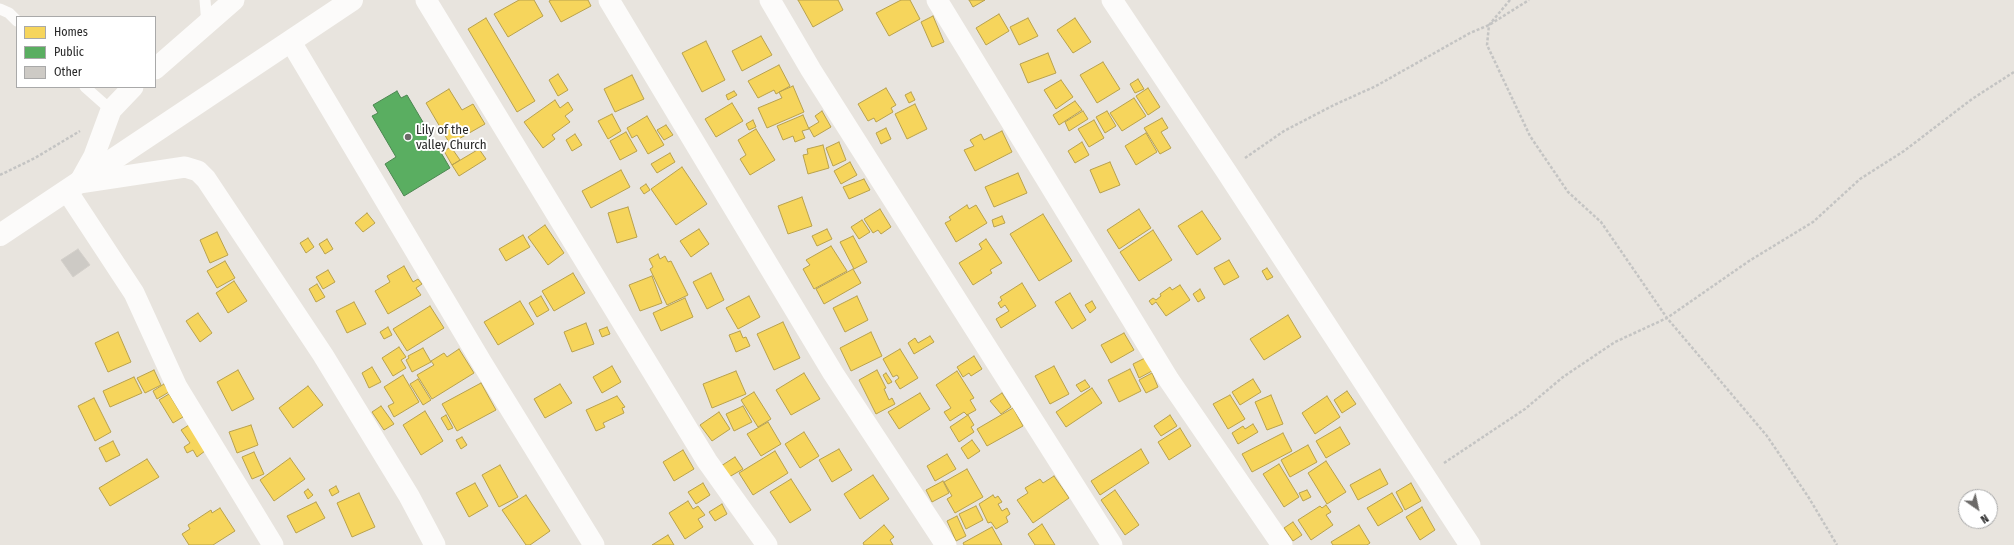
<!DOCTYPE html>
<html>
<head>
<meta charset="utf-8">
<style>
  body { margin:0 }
  #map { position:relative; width:2014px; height:545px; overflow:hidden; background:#e8e4de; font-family:"Fira Sans Condensed",sans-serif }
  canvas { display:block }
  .legend { position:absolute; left:16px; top:16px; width:140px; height:72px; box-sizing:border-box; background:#fff; border:1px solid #a9a9a9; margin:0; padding:5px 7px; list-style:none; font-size:12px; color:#292929 }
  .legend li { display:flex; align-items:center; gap:8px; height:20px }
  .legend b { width:20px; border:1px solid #a9a9a9 }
  .north { position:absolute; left:1958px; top:489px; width:40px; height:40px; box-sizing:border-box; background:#fff; border:1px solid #a9a9a9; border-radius:50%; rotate:146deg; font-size:11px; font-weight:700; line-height:16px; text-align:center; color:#292929 }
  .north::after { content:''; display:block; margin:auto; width:14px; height:18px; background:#6c6a68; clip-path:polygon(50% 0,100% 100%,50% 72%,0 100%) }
</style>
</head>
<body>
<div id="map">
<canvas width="2014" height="545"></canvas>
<ul class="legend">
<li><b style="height:11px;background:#f6d55c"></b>Homes</li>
<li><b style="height:11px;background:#5aae61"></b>Public</li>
<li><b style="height:11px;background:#cdcac5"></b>Other</li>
</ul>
<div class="north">N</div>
</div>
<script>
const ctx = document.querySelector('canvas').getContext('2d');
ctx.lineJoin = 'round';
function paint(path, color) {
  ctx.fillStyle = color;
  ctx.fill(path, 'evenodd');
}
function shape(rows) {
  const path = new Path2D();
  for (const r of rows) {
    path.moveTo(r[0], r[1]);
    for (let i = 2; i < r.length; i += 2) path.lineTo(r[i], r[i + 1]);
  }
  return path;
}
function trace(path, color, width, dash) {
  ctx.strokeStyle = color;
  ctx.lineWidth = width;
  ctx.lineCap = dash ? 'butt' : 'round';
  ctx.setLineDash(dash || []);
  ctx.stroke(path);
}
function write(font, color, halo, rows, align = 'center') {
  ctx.font = font + ' "Fira Sans Condensed",sans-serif';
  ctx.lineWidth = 4;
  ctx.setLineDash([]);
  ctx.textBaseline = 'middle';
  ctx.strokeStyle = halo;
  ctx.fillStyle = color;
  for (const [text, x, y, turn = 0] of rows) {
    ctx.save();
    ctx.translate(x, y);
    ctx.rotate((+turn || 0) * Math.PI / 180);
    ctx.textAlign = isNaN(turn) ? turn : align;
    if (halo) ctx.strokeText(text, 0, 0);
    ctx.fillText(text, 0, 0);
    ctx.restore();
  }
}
const homes = shape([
  [519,0,534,0,543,16,508,37,494,14,519,0],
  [551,0,588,0,591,6,561,22,549,1,551,0],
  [798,0,838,0,843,10,813,27,798,0],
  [901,0,910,0,920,19,889,36,876,13,901,0],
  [969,0,985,0,973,7,969,0],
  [999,14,1009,31,986,45,976,28,999,14],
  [933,16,944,42,932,47,921,22,933,16],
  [486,18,535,101,517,112,468,29,486,18],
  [1028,18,1038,36,1019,45,1010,27,1028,18],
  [1075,18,1091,42,1073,53,1057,30,1075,18],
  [761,36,772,55,742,71,732,51,761,36],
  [706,41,725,80,702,92,682,53,706,41],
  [1048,53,1056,73,1028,83,1020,64,1048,53],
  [1103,62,1120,89,1097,103,1080,75,1103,62],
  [779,65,790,86,776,94,774,90,758,98,748,81,779,65],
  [558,74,568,90,558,96,549,80,558,74],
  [632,75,644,99,615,112,604,89,632,75],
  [1138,79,1144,89,1135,93,1130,84,1138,79],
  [1061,80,1073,97,1056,109,1044,90,1061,80],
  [793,86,804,112,767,128,758,108,782,98,779,92,793,86],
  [886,88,896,105,891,108,893,112,876,122,874,118,868,121,858,104,886,88],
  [1148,88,1160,107,1148,115,1136,96,1148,88],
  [449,89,462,110,473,104,485,124,450,144,426,103,449,89],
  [734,91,737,95,728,100,726,95,734,91],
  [911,92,915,100,909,103,905,95,911,92],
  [1134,98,1146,116,1122,131,1110,113,1134,98],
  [555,100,560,108,568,102,573,110,565,116,570,122,552,135,555,139,543,148,524,122,555,100],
  [1075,101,1082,110,1059,125,1053,115,1075,101],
  [732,103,743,121,716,137,705,119,732,103],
  [915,104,927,129,907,139,895,114,915,104],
  [822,111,831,127,814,137,809,128,819,122,815,116,822,111],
  [1083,111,1088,119,1069,131,1065,122,1083,111],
  [1107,111,1116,126,1105,133,1096,117,1107,111],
  [612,114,621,131,608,139,598,121,612,114],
  [803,115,809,129,802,131,805,138,795,142,793,136,783,140,777,126,803,115],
  [647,116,664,145,648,154,637,135,632,138,627,128,647,116],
  [1162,118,1168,128,1161,132,1171,148,1160,154,1144,128,1162,118],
  [753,120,756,127,749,130,746,124,753,120],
  [1094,120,1104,138,1089,147,1078,129,1094,120],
  [666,125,673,135,664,140,657,130,666,125],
  [886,128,891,139,881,144,876,133,886,128],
  [756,129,775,160,750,175,740,159,746,155,738,140,756,129],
  [1002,131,1012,152,975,171,964,150,974,146,970,140,981,134,984,140,1002,131],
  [626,132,637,151,620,160,610,141,626,132],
  [1146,133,1157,152,1136,165,1125,146,1146,133],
  [575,134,582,145,572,151,566,140,575,134],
  [839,142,846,160,833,166,826,148,839,142],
  [1082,142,1089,155,1075,163,1068,151,1082,142],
  [823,145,829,168,808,174,803,155,808,154,807,149,823,145],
  [451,147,460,160,452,165,444,151,451,147],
  [479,149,486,159,459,176,452,165,479,149],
  [670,153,675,162,657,173,651,164,670,153],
  [850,162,857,175,841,184,834,171,850,162],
  [1110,162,1120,185,1100,193,1090,170,1110,162],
  [682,167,707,204,676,225,651,189,682,167],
  [621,170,630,187,591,208,582,191,621,170],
  [1018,173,1027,193,994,207,985,187,1018,173],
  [864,179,870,190,849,199,843,187,864,179],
  [646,184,650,190,644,194,640,188,646,184],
  [802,197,812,226,788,234,778,206,802,197],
  [967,205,969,209,976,205,987,223,956,242,945,223,951,220,949,217,967,205],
  [628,207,637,237,617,243,608,213,628,207],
  [880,209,891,227,881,234,878,230,873,233,864,219,880,209],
  [1139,209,1151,228,1119,249,1107,230,1139,209],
  [1202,211,1221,239,1197,255,1178,226,1202,211],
  [367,213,375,223,363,232,355,223,367,213],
  [1043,214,1072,261,1039,281,1010,234,1043,214],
  [1002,216,1005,223,994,227,992,220,1002,216],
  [862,220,870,232,859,239,851,227,862,220],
  [545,225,564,253,548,265,528,237,545,225],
  [699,229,709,244,691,257,680,241,699,229],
  [827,229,832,239,817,246,812,236,827,229],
  [1153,230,1172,260,1139,281,1120,252,1153,230],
  [217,232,228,255,210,263,200,240,217,232],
  [523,235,530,247,506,261,499,249,523,235],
  [853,236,867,262,854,269,840,242,853,236],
  [308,238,314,247,306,253,300,243,308,238],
  [327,239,333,249,325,254,319,244,327,239],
  [986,239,1002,263,990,270,992,273,973,285,959,263,982,249,979,244,986,239],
  [831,246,847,271,814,289,803,269,810,265,806,260,831,246],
  [658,254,660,259,665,256,668,262,671,261,688,295,667,305,650,269,653,267,649,259,658,254],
  [1229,260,1239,277,1224,285,1214,268,1229,260],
  [225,261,235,278,217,288,207,271,225,261],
  [404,266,413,282,418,279,422,284,416,288,421,295,388,314,375,291,390,282,387,276,404,266],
  [1267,268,1273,277,1267,280,1262,271,1267,268],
  [853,269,861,283,824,304,816,289,853,269],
  [328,270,335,282,323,289,316,277,328,270],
  [573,273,585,293,554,311,542,291,573,273],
  [711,273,724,300,707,309,693,282,711,273],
  [652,276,662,303,640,311,629,285,652,276],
  [234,281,247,301,228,313,216,293,234,281],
  [1022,283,1036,306,1001,328,996,319,1009,311,1005,305,1001,308,998,303,1002,300,1000,297,1022,283],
  [317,284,325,297,316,302,309,289,317,284],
  [1180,285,1190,300,1166,316,1156,302,1152,305,1149,301,1153,298,1156,300,1161,296,1160,294,1170,287,1172,290,1180,285],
  [1200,289,1205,298,1198,302,1193,294,1200,289],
  [1070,293,1086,320,1072,329,1055,302,1070,293],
  [541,296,549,310,537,317,529,303,541,296],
  [749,296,760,317,738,329,726,308,749,296],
  [857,296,868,320,845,332,833,308,857,296],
  [685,298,693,317,661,331,653,313,685,298],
  [520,301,534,324,498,345,484,322,520,301],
  [1092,301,1096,308,1090,313,1085,305,1092,301],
  [354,302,366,324,347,333,336,311,354,302],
  [430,306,444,328,407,351,393,329,430,306],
  [198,313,212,333,200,342,186,321,198,313],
  [1288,315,1301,337,1264,360,1250,339,1288,315],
  [783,322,800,358,774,370,757,334,783,322],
  [586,323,594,344,572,352,564,332,586,323],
  [388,327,392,335,384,339,380,332,388,327],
  [607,327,610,334,602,337,599,330,607,327],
  [740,331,743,338,746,337,750,346,736,352,729,335,740,331],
  [118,332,131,362,108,372,95,343,118,332],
  [871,332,882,356,851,371,840,348,871,332],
  [1124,333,1134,350,1111,363,1101,345,1124,333],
  [930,336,934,342,914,354,908,343,915,338,918,343,930,336],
  [399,347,406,357,401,360,406,368,393,376,382,358,399,347],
  [423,348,431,362,412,372,406,360,409,358,408,356,423,348],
  [459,349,474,373,432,399,417,375,434,365,431,361,444,353,447,357,459,349],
  [900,349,918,378,900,389,895,381,899,378,897,375,893,377,883,359,900,349],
  [974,356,982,369,971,376,969,373,963,377,957,367,974,356],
  [1145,358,1152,371,1139,378,1133,364,1145,358],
  [612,366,621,382,602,393,593,377,612,366],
  [1054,366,1069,394,1050,404,1035,376,1054,366],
  [372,367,381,382,369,388,362,373,372,367],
  [1130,369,1141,391,1119,402,1108,380,1130,369],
  [154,370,161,385,145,393,137,378,154,370],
  [238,370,254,399,232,411,217,382,238,370],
  [877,370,886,388,884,389,889,400,892,398,895,404,876,414,859,380,877,370],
  [736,371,746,394,712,408,703,384,736,371],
  [957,371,974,398,970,400,976,410,967,415,964,412,950,421,944,412,951,408,936,385,957,371],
  [804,373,820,399,791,415,776,390,804,373],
  [886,373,892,382,888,384,883,375,886,373],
  [1152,373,1158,387,1146,393,1139,380,1152,373],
  [403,375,419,402,394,417,388,406,394,403,384,387,403,375],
  [134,377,142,393,110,407,103,391,134,377],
  [418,379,431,400,423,405,410,384,418,379],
  [1253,379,1261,392,1240,405,1232,392,1253,379],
  [1085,380,1090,387,1081,392,1076,385,1085,380],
  [481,383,496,410,457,431,442,404,481,383],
  [164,384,169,392,157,399,153,391,164,384],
  [560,384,572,403,545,418,534,399,560,384],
  [308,386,323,405,293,428,279,408,308,386],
  [1092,388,1102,403,1066,427,1056,412,1092,388],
  [1347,391,1356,404,1342,413,1334,400,1347,391],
  [754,392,771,419,758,427,741,400,754,392],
  [920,393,930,409,899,429,888,412,920,393],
  [1002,393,1011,407,1001,414,990,401,1002,393],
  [169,394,183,417,173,423,159,400,169,394],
  [1230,395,1245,419,1228,429,1213,404,1230,395],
  [1271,395,1283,424,1267,430,1255,402,1271,395],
  [617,396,625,407,622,408,624,413,603,423,605,427,596,431,586,410,617,396],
  [1327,396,1340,417,1315,434,1302,413,1327,396],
  [94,398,111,432,95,441,78,406,94,398],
  [381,406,394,424,384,430,372,412,381,406],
  [743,406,752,422,734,431,726,414,743,406],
  [1013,408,1023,426,987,446,977,429,1013,408],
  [425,411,443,441,421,455,403,425,425,411],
  [719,412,730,429,712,441,700,425,719,412],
  [446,415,453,428,448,430,441,418,446,415],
  [968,415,974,425,971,427,974,432,959,442,950,427,968,415],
  [1170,415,1177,426,1161,436,1154,426,1170,415],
  [768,422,781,444,761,456,747,434,768,422],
  [1253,424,1258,432,1238,444,1232,433,1243,426,1245,429,1253,424],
  [189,425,205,451,197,457,193,450,187,453,184,447,190,443,181,430,189,425],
  [251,425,258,445,237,453,229,432,251,425],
  [1340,427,1350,444,1326,458,1316,441,1340,427],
  [1180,428,1191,446,1169,460,1158,442,1180,428],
  [804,432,819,456,800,468,785,444,804,432],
  [1283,433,1292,451,1252,472,1242,454,1283,433],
  [462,437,467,445,461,449,456,440,462,437],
  [972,440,980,451,968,459,961,448,972,440],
  [113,441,120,455,106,462,99,448,113,441],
  [1308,445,1317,462,1290,477,1281,460,1308,445],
  [839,449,852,470,832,482,819,460,839,449],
  [1141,449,1149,463,1100,495,1091,481,1141,449],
  [683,450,694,469,674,481,663,462,683,450],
  [775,451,788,473,753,495,739,473,775,451],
  [254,452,264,474,252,479,242,457,254,452],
  [947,454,956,469,935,481,927,466,947,454],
  [735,457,743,469,729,477,721,466,735,457],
  [290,458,305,479,274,501,260,480,290,458],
  [147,459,159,477,110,506,99,488,147,459],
  [1326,461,1346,492,1327,504,1308,473,1326,461],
  [1279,464,1299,497,1284,507,1263,474,1279,464],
  [500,465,518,497,499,507,482,475,500,465],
  [967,469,983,497,955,513,947,499,952,496,944,482,967,469],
  [1380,469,1388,484,1358,500,1350,485,1380,469],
  [873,475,889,499,860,519,844,494,873,475],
  [1054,476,1069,498,1033,523,1017,500,1028,493,1025,488,1040,479,1043,483,1054,476],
  [791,479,811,510,790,523,770,492,791,479],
  [943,481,949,493,932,502,926,490,943,481],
  [475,483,488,506,469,517,456,493,475,483],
  [703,483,710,495,696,504,688,492,703,483],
  [1411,483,1421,501,1405,510,1396,492,1411,483],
  [336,486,339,492,332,496,329,490,336,486],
  [308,489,313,495,308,499,304,492,308,489],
  [1115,490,1139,525,1125,535,1101,500,1115,490],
  [1307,490,1311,497,1303,501,1299,493,1307,490],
  [359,493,375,527,352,537,337,503,359,493],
  [1392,493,1403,511,1378,526,1367,508,1392,493],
  [526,495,550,531,530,545,526,545,502,510,526,495],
  [993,495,995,498,998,496,1002,502,998,504,1002,511,1007,508,1010,514,1006,517,1008,522,996,529,991,522,988,523,979,504,993,495],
  [688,501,693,509,698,506,705,515,698,519,703,527,685,539,669,513,688,501],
  [316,502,325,518,296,533,287,516,316,502],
  [722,504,727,514,715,521,709,512,722,504],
  [1326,505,1331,512,1326,515,1333,525,1311,540,1298,520,1320,506,1322,508,1326,505],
  [976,506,983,520,966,529,959,514,976,506],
  [1422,507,1435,530,1420,540,1406,517,1422,507],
  [220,508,235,531,213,545,189,545,182,534,190,529,188,525,211,510,212,513,220,508],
  [957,516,966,536,956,541,947,521,957,516],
  [1293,522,1302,535,1293,541,1284,528,1293,522],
  [1042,524,1055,545,1035,545,1028,534,1042,524],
  [884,525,894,537,890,540,893,545,864,545,863,543,884,525],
  [1359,525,1370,543,1367,545,1333,545,1331,542,1359,525],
  [992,527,1002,545,964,545,963,543,992,527],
  [668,535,674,545,652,545,668,535]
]);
paint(homes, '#f6d55c');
trace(homes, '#b8a14d', 1);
const public = shape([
  [397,91,401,98,407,95,450,168,404,196,385,164,396,157,372,116,378,113,373,105,397,91]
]);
paint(public, '#5aae61');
trace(public, '#4b8650', 1);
const building = shape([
  [78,249,90,265,73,277,61,260,78,249]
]);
paint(building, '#cdcac5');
trace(building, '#d3cfca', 1);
trace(shape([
  [1510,0,1489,25,1487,45,1530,136,1568,192,1601,222,1667,318,1767,436,1809,498,1837,545],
  [1245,158,1284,131,1334,105,1376,86,1470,33,1489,25,1529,0],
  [0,175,35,158,80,131],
  [1444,463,1525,409,1563,377,1615,342,1667,318,1749,261,1813,222,1860,179,1904,151,1972,99,2014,72]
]), '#c4c4c3', 2.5, [3, 2]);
trace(shape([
  [205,0,207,24],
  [0,9,9,13,17,21],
  [85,87,111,110]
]), '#fcfbfa', 11);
trace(shape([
  [426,0,707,461,767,545],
  [609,0,833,373,946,545],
  [770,0,811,70,1112,545],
  [937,0,1169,380,1282,545],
  [1112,0,1226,171,1470,545],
  [291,42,482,363,594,545],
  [155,69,234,0],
  [79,183,185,167,198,171,206,179,323,355,409,496,435,545],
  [79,183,94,156,111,110,133,87],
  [67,191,134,293,177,387,273,545]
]), '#fcfbfa', 21);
trace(shape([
  [0,235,352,0]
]), '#fcfbfa', 22);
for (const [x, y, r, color] of [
  [408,137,4,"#6c6a68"]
]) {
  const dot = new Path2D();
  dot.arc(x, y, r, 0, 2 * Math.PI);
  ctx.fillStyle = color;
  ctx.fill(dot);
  trace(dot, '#fff', 1.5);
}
write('13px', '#292929', '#fff', [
  ["Lily of the",416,130],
  ["valley Church",416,145]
], 'left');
</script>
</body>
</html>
